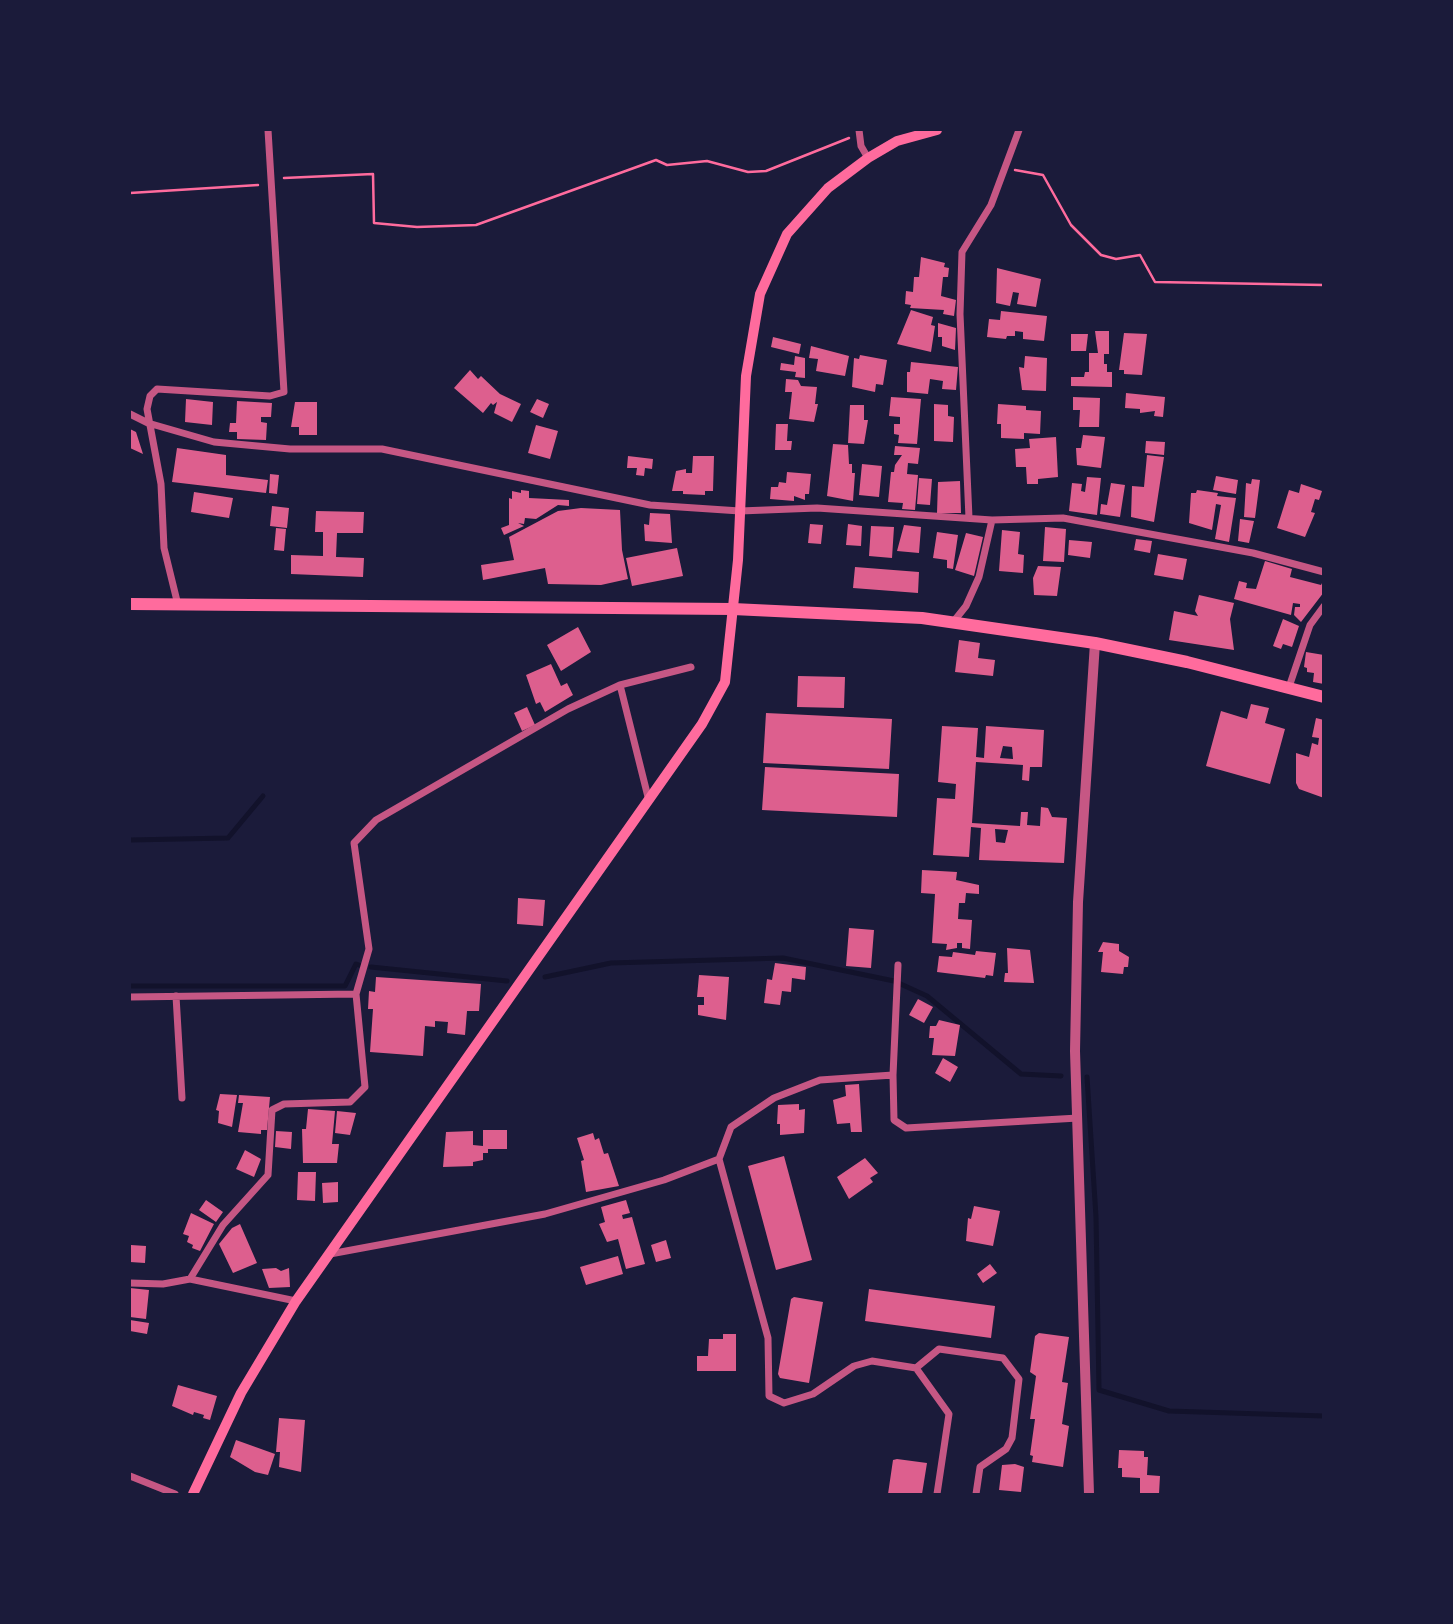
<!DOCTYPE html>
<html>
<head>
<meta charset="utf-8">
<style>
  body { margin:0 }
  #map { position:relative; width:1453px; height:1624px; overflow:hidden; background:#1b1b3a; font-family:Poppins,sans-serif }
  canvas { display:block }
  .frame { position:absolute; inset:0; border:131px solid #1b1b3a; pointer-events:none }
</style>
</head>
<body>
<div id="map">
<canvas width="1453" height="1624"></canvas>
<div class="frame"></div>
</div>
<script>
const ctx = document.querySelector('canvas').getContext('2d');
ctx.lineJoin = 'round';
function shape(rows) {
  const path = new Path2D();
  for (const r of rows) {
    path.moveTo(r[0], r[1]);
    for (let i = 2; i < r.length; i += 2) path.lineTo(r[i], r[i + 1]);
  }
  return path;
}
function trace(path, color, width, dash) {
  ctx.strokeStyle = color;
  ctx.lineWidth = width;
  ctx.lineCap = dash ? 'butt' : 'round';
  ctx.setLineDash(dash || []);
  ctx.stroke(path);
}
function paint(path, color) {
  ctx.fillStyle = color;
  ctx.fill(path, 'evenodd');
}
trace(shape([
  [130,840,228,838,263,796],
  [371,967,507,981],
  [545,977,611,963,783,958,894,981,927,996,1021,1074,1061,1076],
  [130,986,345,986,356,964,359,965],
  [1087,1077,1096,1217,1099,1390,1169,1411,1324,1416]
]), '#12122b', 5);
paint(shape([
  [921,257,945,263,944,267,949,268,948,277,943,277,941,296,956,300,954,316,943,314,944,310,910,308,911,305,905,304,906,291,913,292,914,277,919,277],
  [997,268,1041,279,1036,307,1017,304,1019,293,1013,292,1010,306,996,303],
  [911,310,933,317,931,325,935,326,931,352,897,344],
  [1001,311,1047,316,1044,341,1023,339,1023,332,1015,331,1015,336,1007,336,1006,339,987,337,989,319,1000,320],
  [938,323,956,328,955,350,942,346,942,337,938,337],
  [1095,331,1109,331,1109,354,1104,354,1104,364,1107,364,1107,372,1112,372,1112,387,1071,386,1071,377,1084,377,1085,372,1089,372,1089,353,1098,353],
  [1124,333,1147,334,1142,375,1124,374,1124,370,1119,370],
  [1071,334,1088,334,1086,351,1071,351],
  [773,337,801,344,799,354,771,347],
  [811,346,849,356,845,376,816,371,818,359,809,358],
  [860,355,887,360,883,385,876,384,875,392,852,387,854,358,859,359],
  [795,356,805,358,805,378,795,377,796,372,780,370,781,363,794,365],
  [1025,356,1047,358,1046,391,1022,390,1019,367,1024,368],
  [911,362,958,367,956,390,942,389,943,381,930,379,928,394,907,392,907,372,910,372],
  [470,370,478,379,481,376,500,394,521,404,512,422,494,413,497,402,493,405,491,403,483,413,454,388],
  [786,379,798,380,801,386,817,387,815,404,818,404,814,422,789,419,792,392,785,392],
  [1126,393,1165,397,1163,417,1154,416,1155,411,1140,413,1140,409,1125,408],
  [891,397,921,399,917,444,898,443,899,435,894,434,894,424,900,424,900,417,889,416],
  [1073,397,1100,398,1099,427,1079,427,1080,410,1073,410],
  [186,399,213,402,212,425,185,422],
  [537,399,549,404,543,418,530,412],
  [237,401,272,403,271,417,261,417,261,422,267,423,266,440,237,439,237,432,229,432,230,423,236,423],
  [295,402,317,402,317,435,299,435,299,427,291,427],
  [934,404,948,405,948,416,954,417,953,442,934,441],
  [998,404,1026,406,1026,410,1041,411,1040,434,1024,433,1024,439,1001,438,1001,424,997,424],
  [850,405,864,405,864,420,868,420,864,444,848,443],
  [776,424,788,424,787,441,792,441,791,450,775,450],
  [536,425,558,431,550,459,528,453],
  [130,429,136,432,143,454,130,448],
  [1083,435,1105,437,1101,468,1077,465,1076,448,1081,448],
  [1056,437,1058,477,1038,479,1038,484,1027,484,1026,467,1016,467,1015,449,1030,448,1029,439],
  [1146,441,1165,442,1164,455,1145,453],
  [833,444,848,445,849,464,852,464,852,473,855,473,853,501,827,496],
  [895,446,920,448,918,464,908,463,907,474,918,475,915,510,902,509,903,503,888,502,891,472,894,472,895,465,902,455,894,455],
  [177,448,226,455,226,475,268,480,266,493,172,482],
  [1147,455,1164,457,1154,522,1131,517,1132,486,1144,487],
  [628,456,653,459,652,469,645,468,644,476,636,475,637,468,627,468],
  [693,456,714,456,713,491,705,491,705,495,683,494,683,491,672,491,676,471,686,469,686,473,692,473],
  [862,464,882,466,879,497,859,495],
  [787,472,811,474,809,494,805,494,805,500,794,496,794,501,770,499,771,487,778,487,779,482,786,483],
  [270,474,279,475,277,494,269,493],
  [1216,476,1238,480,1236,494,1213,490],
  [1087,477,1101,478,1097,515,1069,511,1072,483,1082,484,1081,491,1085,492],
  [919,478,932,479,930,505,917,504],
  [1252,479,1260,480,1255,518,1244,517,1246,483,1251,484],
  [960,481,961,513,937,513,938,482],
  [1111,483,1125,485,1120,517,1100,514,1101,504,1107,505],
  [1301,484,1322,491,1319,500,1315,499,1311,512,1315,513,1305,537,1277,528,1289,490,1299,493],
  [521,490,529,491,529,498,569,500,569,506,558,505,536,519,525,518,524,524,518,523,524,526,504,535,501,528,509,525,509,498,512,499,512,491,521,493],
  [1197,490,1218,493,1217,496,1236,498,1229,542,1215,539,1221,505,1216,504,1212,530,1189,523,1191,493,1196,493],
  [194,492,233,498,229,518,191,512],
  [272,506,289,508,287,528,270,526],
  [581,508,620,510,622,550,628,579,601,585,548,584,545,568,483,580,481,565,514,560,509,537,558,511],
  [316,511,364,512,363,533,337,533,336,557,364,558,363,577,291,574,291,555,323,556,323,532,315,532],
  [650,513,670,514,672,543,645,541,644,524,649,525],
  [1240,519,1254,521,1249,543,1238,541],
  [810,524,823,525,821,544,808,543],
  [848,524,862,526,861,546,846,545],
  [904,525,921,527,919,553,897,551],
  [871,526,894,527,892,558,869,556],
  [1045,527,1066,529,1064,562,1043,561],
  [276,528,286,529,284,551,274,550],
  [1002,530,1020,532,1018,554,1024,555,1023,573,999,571],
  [937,532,958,535,953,569,947,568,947,560,933,558],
  [966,533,983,537,974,576,955,570],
  [1136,539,1152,541,1150,553,1134,550],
  [1069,540,1092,542,1090,558,1068,555],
  [677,548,683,576,632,586,626,558],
  [1158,554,1187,559,1183,580,1154,575],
  [1265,561,1292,569,1290,577,1321,585,1324,579,1324,592,1301,622,1294,615,1295,607,1300,607,1300,604,1293,603,1291,615,1234,599,1239,581,1247,583,1246,588,1256,589],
  [1038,566,1061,567,1057,596,1034,595,1033,578],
  [855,567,919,572,918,593,853,588],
  [1199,595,1234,603,1230,619,1234,650,1169,640,1174,611,1198,616,1195,611],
  [1283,619,1299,626,1292,647,1283,644,1281,649,1273,646],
  [578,627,591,652,561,671,547,645],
  [959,640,980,643,978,658,995,660,993,676,955,672],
  [1306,652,1324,655,1324,684,1313,682,1314,673,1307,672,1307,668,1304,667],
  [551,664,561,686,567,683,573,695,545,712,540,702,536,704,526,675],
  [798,676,845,677,844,708,797,707],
  [1251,704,1269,708,1265,723,1285,729,1270,784,1206,766,1221,711,1247,719],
  [527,707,535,725,522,731,514,713],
  [766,713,892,719,889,769,763,763],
  [1316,718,1324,720,1324,798,1299,789,1296,783,1296,753,1309,757,1312,743,1318,745,1319,738,1312,737],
  [942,726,978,728,976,757,984,758,986,726,1044,730,1042,767,1030,767,1029,781,1022,780,1023,765,976,762,972,823,1020,826,1021,812,1028,812,1027,825,1040,826,1041,807,1048,808,1052,817,1067,818,1064,863,979,860,981,828,971,827,969,857,933,855,937,798,955,799,956,784,938,782],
  [1003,746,1012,747,1013,759,1000,758],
  [995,829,1008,830,1005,843,996,842],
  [765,767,899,774,897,817,762,810],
  [922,870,957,872,956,880,979,885,979,894,966,893,965,903,959,903,958,919,972,920,970,949,962,948,962,943,957,943,957,948,946,950,947,944,932,943,935,894,921,893],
  [518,898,545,900,543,926,517,924],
  [849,928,874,930,871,968,846,966],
  [1103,942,1119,944,1119,951,1129,957,1128,967,1124,967,1123,974,1101,972,1103,952,1098,952],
  [1007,948,1030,950,1034,983,1004,982,1005,973,1008,973],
  [976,951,996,953,993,976,986,975,985,978,937,972,939,956,952,957,953,952,975,955],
  [775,963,806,967,805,980,792,978,791,992,782,991,780,1005,764,1003,767,979,772,980],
  [699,975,729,977,726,1020,698,1015,698,1005,704,1005,704,997,697,997],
  [376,977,481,984,479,1011,467,1011,465,1035,447,1033,448,1022,435,1021,435,1027,425,1026,423,1056,370,1052,373,1009,368,1009,369,991,375,992],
  [918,999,933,1007,924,1023,909,1015],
  [939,1020,960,1025,955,1056,932,1055,934,1038,929,1038,930,1026,936,1026],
  [943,1058,958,1067,950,1082,935,1073],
  [859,1084,862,1132,851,1132,850,1123,837,1124,833,1100,846,1096,845,1085],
  [220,1094,237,1095,232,1127,218,1123,219,1111,216,1110],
  [239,1095,270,1097,267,1130,261,1130,261,1134,238,1132,243,1103,238,1103],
  [799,1104,799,1110,805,1109,804,1133,780,1135,780,1124,777,1124,778,1105],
  [308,1109,335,1111,332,1144,339,1144,337,1163,303,1163,302,1129,306,1129],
  [337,1111,356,1113,350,1135,335,1133],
  [483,1130,507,1130,507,1149,488,1149,488,1153,483,1153,483,1160,473,1162,473,1166,443,1167,446,1132,473,1131,473,1145,483,1146],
  [276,1131,292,1132,291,1149,275,1147],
  [593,1133,595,1140,599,1138,604,1154,608,1153,619,1186,586,1192,581,1161,584,1160,577,1138],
  [245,1150,261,1159,254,1177,236,1169],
  [784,1156,812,1260,776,1270,748,1166],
  [865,1158,878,1173,870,1178,873,1182,849,1199,837,1177],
  [298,1172,316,1172,315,1201,297,1200],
  [338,1182,338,1202,323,1203,322,1183],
  [206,1200,223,1212,216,1222,199,1210],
  [626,1200,630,1213,622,1215,623,1219,632,1217,645,1264,626,1269,618,1239,607,1242,599,1224,605,1222,601,1207],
  [974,1206,1000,1211,993,1246,966,1241,968,1218,971,1219],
  [191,1213,214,1224,200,1251,192,1248,193,1245,187,1242,189,1236,183,1234],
  [240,1224,257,1263,233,1273,219,1244,232,1228],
  [666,1240,671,1258,656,1262,651,1245],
  [131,1245,146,1246,145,1263,130,1262],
  [618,1256,623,1274,586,1285,580,1267],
  [990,1264,997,1273,983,1283,977,1274],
  [276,1268,281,1271,289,1268,290,1287,269,1288,262,1269],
  [130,1288,149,1290,146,1319,130,1317],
  [869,1289,995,1306,991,1338,865,1321],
  [794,1297,823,1302,809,1383,780,1378,778,1374,791,1299],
  [130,1320,149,1323,147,1334,130,1331],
  [1039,1333,1069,1337,1062,1382,1068,1383,1062,1424,1069,1426,1063,1467,1032,1462,1033,1456,1030,1455,1035,1419,1030,1419,1036,1376,1030,1372,1035,1336],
  [723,1334,736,1334,736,1371,697,1371,697,1356,708,1356,709,1339,723,1339],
  [178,1385,217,1396,210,1420,203,1418,204,1415,194,1412,193,1415,172,1406],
  [279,1418,305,1420,301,1472,279,1467,280,1452,276,1452],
  [236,1440,275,1454,268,1475,255,1472,230,1457],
  [1119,1450,1144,1451,1144,1457,1148,1457,1147,1475,1160,1476,1159,1494,1140,1494,1140,1478,1122,1477,1122,1468,1118,1468],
  [897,1459,927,1463,922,1494,888,1494,893,1460],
  [1015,1464,1024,1467,1021,1492,999,1490,1002,1465]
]), '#dd5f8e');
trace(shape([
  [1015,170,1043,175,1071,225,1101,255,1116,259,1140,255,1155,282,1324,285],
  [284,178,373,174,374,223,417,227,476,225,656,160,667,165,707,161,748,172,766,171,849,138],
  [130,193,258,185]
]), '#ff6b9d', 2.5);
trace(shape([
  [859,130,861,146,868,158],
  [130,414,148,423,214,442,290,449,382,449,650,505,740,511,817,508,992,520,1063,518,1253,553,1324,572],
  [969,518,960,314,962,252,991,205,1019,130],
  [178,605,164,548,161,484,147,409,150,396,157,389,270,396,284,392,268,130],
  [954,621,966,606,979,577,992,520],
  [620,685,648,797],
  [1289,687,1310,625,1324,606],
  [176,996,182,1098],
  [130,997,356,994],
  [893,1075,894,1120,906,1128,1078,1118],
  [719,1159,768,1338,769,1396,784,1403,813,1394,854,1366,872,1361,916,1368,949,1414,937,1494],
  [330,1254,545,1214,664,1180,719,1159,731,1127,774,1098,820,1080,893,1075,898,965],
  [190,1279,223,1225,268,1175,272,1110,284,1104,350,1102,365,1087,356,994,369,949,354,843,376,820,568,709,620,685,691,667],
  [130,1283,163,1284,190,1279,296,1301],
  [916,1368,939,1349,1003,1358,1019,1379,1012,1438,1006,1449,980,1467,976,1494],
  [130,1476,175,1494]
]), '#c65784', 7);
trace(shape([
  [1089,1494,1075,1051,1078,902,1095,643]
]), '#c65784', 10);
trace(shape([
  [193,1494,241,1393,296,1301,702,724,725,682,738,560,746,376,760,294,787,234,828,188,868,158,897,141,937,130]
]), '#ff6b9d', 10);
trace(shape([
  [130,604,733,609,922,618,1095,643,1187,662,1324,697]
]), '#ff6b9d', 12);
</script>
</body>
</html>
